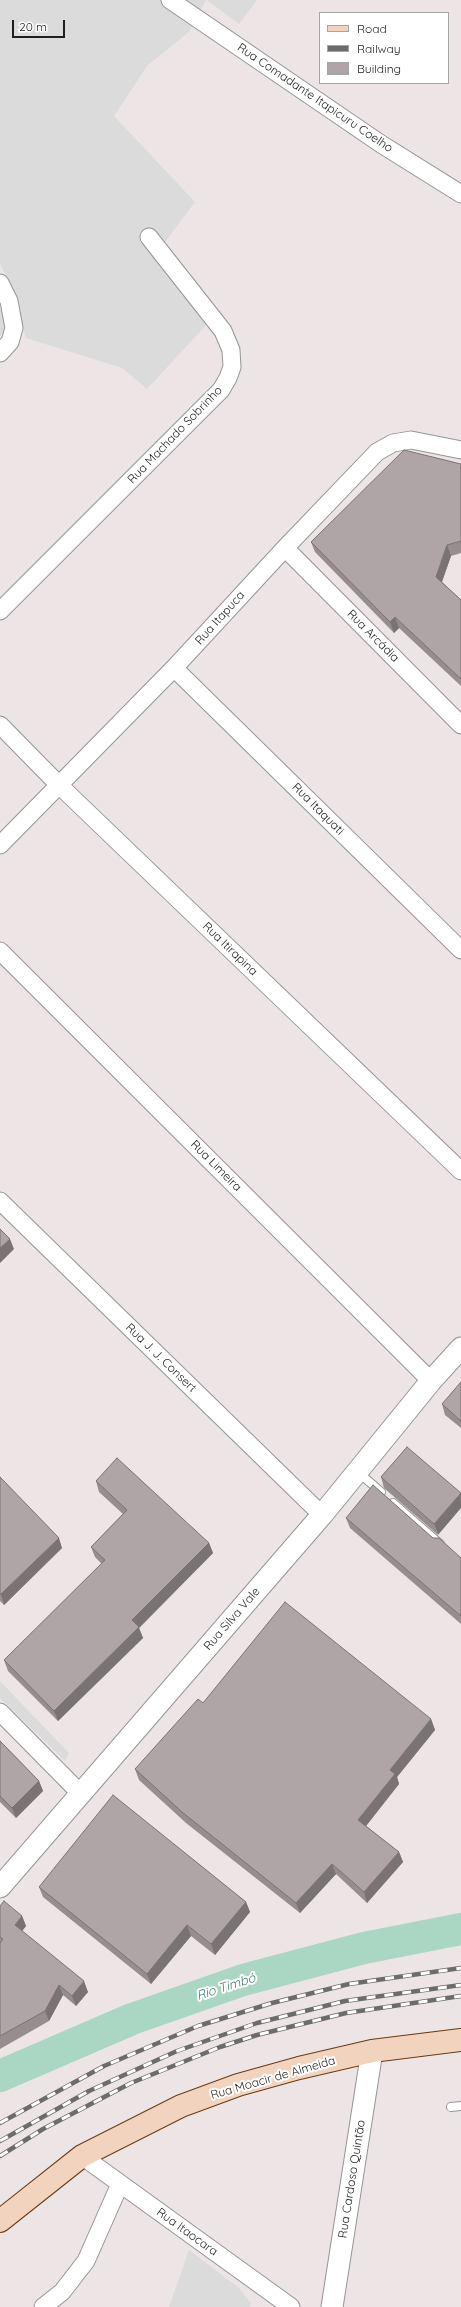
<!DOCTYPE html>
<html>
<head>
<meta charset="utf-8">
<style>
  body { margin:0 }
  #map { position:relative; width:461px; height:2307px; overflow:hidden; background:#ede5e5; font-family:Quicksand,sans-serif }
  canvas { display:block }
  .legend { position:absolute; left:319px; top:12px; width:130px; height:72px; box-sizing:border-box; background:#fff; border:1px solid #a5a5a5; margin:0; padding:5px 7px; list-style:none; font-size:12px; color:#1e1e1e }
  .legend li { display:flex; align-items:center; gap:8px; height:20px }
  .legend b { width:20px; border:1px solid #a5a5a5 }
  .scale { position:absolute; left:12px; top:20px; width:53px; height:18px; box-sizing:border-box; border:2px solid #1e1e1e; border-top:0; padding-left:5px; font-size:12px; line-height:14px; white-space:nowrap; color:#1e1e1e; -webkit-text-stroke:3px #fff; paint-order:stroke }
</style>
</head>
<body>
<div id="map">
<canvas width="461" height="2307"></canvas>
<ul class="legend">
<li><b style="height:5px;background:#f2d4be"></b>Road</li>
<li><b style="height:5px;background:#6c6c6c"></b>Railway</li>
<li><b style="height:11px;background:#afa4a6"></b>Building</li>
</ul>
<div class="scale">20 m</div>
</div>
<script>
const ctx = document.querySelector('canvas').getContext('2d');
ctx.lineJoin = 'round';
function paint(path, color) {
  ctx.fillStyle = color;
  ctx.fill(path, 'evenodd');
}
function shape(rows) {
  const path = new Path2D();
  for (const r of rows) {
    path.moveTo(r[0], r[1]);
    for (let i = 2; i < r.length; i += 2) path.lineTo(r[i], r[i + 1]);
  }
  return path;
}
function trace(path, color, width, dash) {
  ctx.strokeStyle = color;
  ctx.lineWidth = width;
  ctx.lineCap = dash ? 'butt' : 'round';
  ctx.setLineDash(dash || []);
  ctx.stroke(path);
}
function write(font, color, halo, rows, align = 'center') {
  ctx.font = font + ' Quicksand,sans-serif';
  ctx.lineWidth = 4;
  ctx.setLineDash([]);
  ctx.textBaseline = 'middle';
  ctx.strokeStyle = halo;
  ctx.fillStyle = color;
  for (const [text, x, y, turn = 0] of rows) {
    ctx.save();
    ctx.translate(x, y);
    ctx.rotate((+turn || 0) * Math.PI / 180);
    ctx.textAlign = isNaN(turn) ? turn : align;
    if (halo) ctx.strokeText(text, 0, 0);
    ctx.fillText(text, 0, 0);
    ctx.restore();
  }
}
paint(shape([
  [0,0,206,0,189,32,147,66,114,116,195,202,160,249,210,321,147,389,122,368,26,338,11,288,0,263],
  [207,0,257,0,239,24],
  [0,309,5,315,5,328,0,337],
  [0,1681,69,1753,65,1761,0,1698],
  [189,2250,238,2287,251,2303,250,2307,169,2307]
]), '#dbdbdb');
trace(shape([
  [0,2076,132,2019,243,1980,364,1948,461,1929]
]), '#aad6c4', 32);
const service = shape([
  [358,1472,381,1492],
  [393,1503,440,1544],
  [451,2107,461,2106]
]);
const minor = shape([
  [170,0,381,144,461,194],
  [0,283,9,301,14,328,10,342,0,353],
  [285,548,461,725],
  [0,611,221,390,228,378,232,367,231,350,223,331,149,237],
  [174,668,461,950],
  [0,725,59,785,461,1171],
  [0,845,174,668,285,548,377,452,393,443,411,440,461,450],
  [0,951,431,1381],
  [0,1201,322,1515],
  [0,1712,81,1794],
  [82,2156,291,2307],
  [43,2307,62,2292,86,2261,120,2184]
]);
const tertiary = shape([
  [0,1887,322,1515,431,1381,461,1348],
  [332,2307,372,2051]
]);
const secondary = shape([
  [0,2221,82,2156,181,2106,238,2085,299,2068,372,2051,461,2040]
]);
trace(service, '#959595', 10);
trace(minor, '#959595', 19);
trace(tertiary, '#959595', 23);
trace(secondary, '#683a11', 24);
trace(service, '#fff', 8);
trace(minor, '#fff', 17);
trace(tertiary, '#fff', 21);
trace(secondary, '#f2d4be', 22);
const rail = shape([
  [0,2123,104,2066,198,2026,272,2003,349,1984,461,1968],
  [0,2141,89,2091,177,2051,257,2023,345,2001,461,1985],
  [0,2156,43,2129,131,2083,220,2047,257,2035,346,2013,461,1996]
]);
trace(rail, '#6c6c6c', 4.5);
trace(rail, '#fff', 3, [9]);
paint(shape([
  [461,464,461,553,451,556,442,582,461,600,461,686,399,628,394,633,315,552,311,542],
  [461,1382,461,1428,445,1415,442,1404],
  [407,1447,438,1535,384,1488,381,1477],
  [0,1477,62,1548,4,1605,0,1601],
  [96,1481,209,1543,213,1553,139,1628,143,1638,58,1721,8,1671,4,1660,102,1564,95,1557,91,1547,123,1514,99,1492],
  [346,1518,433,1538,461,1558,461,1624,350,1528],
  [203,1703,431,1719,435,1730,397,1777,399,1784,366,1826,399,1852,403,1862,367,1903,336,1874,300,1913,186,1823,139,1780,135,1769],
  [0,1741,39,1781,43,1791,16,1818,0,1802],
  [39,1887,246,1902,250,1912,215,1955,191,1936,151,1984,43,1897],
  [0,1906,22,1916,26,1926,22,1931,88,1992,76,2006,63,1995,49,2021,0,2049]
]), '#968d8f');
paint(shape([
  [447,545,451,556,440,587,436,577],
  [395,617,399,628,394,633,390,622],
  [10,1239,14,1249,0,1263,0,1248],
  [461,1493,461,1508,438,1535,434,1524],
  [59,1538,62,1548,4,1605,1,1594],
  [209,1543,213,1553,139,1628,143,1638,58,1721,54,1711,132,1620],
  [431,1719,435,1730,397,1777,399,1784,362,1831,358,1820,390,1770],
  [39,1781,43,1791,16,1818,12,1808],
  [399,1852,403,1862,367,1903,364,1892],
  [332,1864,336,1874,300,1913,296,1903],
  [246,1902,250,1912,215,1955,211,1944],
  [22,1916,26,1926,19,1935,15,1925],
  [187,1925,191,1936,151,1984,147,1974],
  [84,1981,88,1992,76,2006,72,1996],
  [59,1985,63,1995,49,2021,45,2011]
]), '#7a7374');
const building = shape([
  [404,450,461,464,461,467,460,468,461,469,461,541,447,545,436,577,461,600,461,679,395,617,390,622,311,542,404,450],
  [0,1229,10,1239,0,1248,0,1229],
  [461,1382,461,1421,442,1404,461,1382],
  [407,1447,461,1493,434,1524,381,1477,407,1447],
  [117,1458,209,1543,132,1620,139,1627,54,1711,4,1660,105,1560,91,1547,127,1510,96,1481,117,1458],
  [0,1477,59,1538,1,1594,0,1594,0,1477],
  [373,1485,433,1538,439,1538,461,1558,461,1616,346,1518,373,1485],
  [285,1602,431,1719,390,1770,395,1774,358,1820,399,1852,364,1892,332,1864,296,1903,182,1812,135,1769,198,1699,203,1703,285,1602],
  [0,1741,39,1781,12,1808,0,1796,0,1741],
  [113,1795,246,1902,211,1944,187,1925,147,1974,39,1887,113,1795],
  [4,1901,22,1916,15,1925,84,1981,72,1996,59,1985,45,2011,0,2036,0,1943,3,1939,0,1937,0,1906,4,1901]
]);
paint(building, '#afa4a6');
trace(building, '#7a7374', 1);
write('12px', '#1e1e1e', '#fff', [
  ["Rua Comadante Itapicuru Coelho",315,98,34],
  ["Rua Machado Sobrinho",175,435,-46],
  ["Rua Itapuca",220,618,-48],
  ["Rua Arcádia",373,636,45],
  ["Rua Itaquati",318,809,45],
  ["Rua Itirapina",230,949,44],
  ["Rua Limeira",216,1166,45],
  ["Rua J. J. Consert",161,1358,44],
  ["Rua Silva Vale",232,1619,-49],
  ["Rua Moacir de Almeida",273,2078,-16],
  ["Rua Cardoso Quintão",352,2179,-81],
  ["Rua Itaocara",187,2232,36]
]);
write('italic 13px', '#447e76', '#fff', [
  ["Rio Timbó",226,1987,-18]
]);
</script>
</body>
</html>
